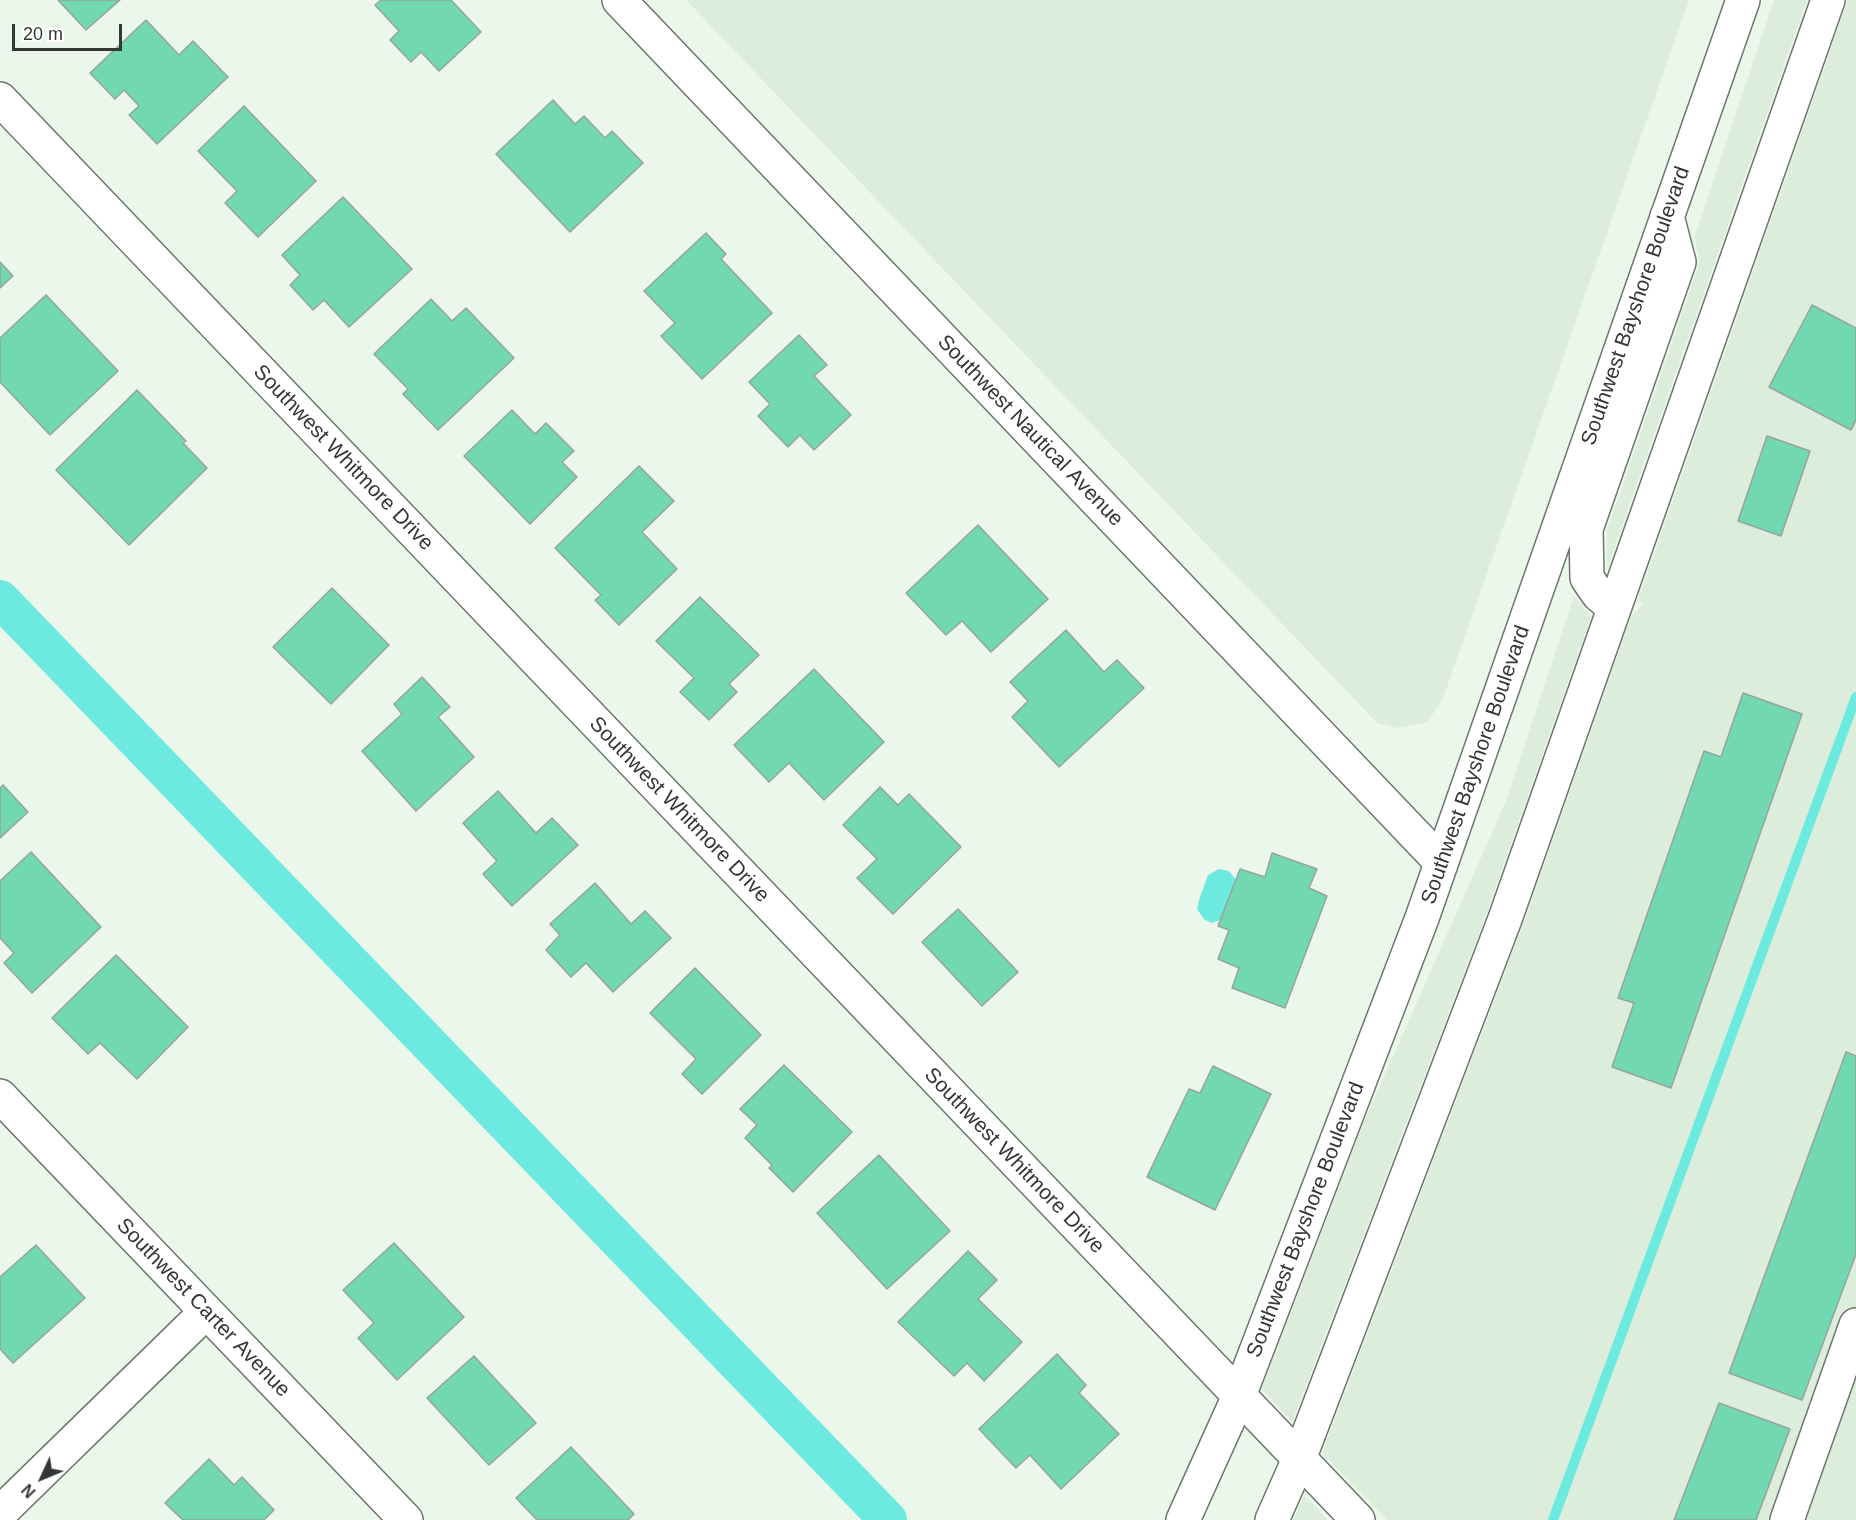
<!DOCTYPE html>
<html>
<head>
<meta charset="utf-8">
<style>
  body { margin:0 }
  #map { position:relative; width:1856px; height:1520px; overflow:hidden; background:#ecf7eb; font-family:Arial,sans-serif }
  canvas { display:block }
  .north { position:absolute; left:12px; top:1448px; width:60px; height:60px; -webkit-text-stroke:4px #fff; paint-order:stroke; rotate:226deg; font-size:16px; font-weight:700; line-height:24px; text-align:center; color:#333833 }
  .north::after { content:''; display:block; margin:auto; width:21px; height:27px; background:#333833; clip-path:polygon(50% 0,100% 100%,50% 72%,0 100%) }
  .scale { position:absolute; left:12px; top:24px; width:110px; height:27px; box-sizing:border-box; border:3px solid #333833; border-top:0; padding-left:8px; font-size:18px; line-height:21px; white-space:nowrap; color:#333833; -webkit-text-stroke:4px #fff; paint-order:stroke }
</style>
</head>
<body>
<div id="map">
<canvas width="1856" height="1520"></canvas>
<div class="north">N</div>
<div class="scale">20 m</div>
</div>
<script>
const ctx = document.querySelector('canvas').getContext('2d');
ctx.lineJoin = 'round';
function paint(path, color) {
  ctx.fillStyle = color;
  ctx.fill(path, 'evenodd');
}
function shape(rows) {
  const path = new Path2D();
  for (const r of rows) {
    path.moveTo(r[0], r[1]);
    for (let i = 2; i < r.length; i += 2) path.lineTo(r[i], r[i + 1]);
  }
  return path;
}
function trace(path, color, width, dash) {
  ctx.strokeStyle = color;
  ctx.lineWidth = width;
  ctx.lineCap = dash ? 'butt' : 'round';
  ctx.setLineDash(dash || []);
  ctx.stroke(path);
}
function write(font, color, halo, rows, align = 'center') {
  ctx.font = font + ' Arial,sans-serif';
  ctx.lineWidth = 4.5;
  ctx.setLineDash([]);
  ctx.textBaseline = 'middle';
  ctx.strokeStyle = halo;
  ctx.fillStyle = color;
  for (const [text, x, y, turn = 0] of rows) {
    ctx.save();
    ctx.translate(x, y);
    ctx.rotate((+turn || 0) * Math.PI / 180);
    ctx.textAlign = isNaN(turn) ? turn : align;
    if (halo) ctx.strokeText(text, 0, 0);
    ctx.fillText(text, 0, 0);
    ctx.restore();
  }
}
paint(shape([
  [686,0,1689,0,1442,701,1427,722,1398,728,1377,723],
  [1774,0,1807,0,1607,569,1607,530,1698,267,1699,255,1694,238],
  [1848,0,1856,0,1856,1520,1387,1520,1322,1453,1523,925,1631,617,1643,604,1638,600],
  [1574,596,1591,616,1486,915,1292,1422,1262,1389,1363,1124,1506,801],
  [1304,1495,1328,1520,1293,1520]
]), '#dceddb');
paint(shape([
  [1219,869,1229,871,1236,880,1220,920,1211,923,1204,919,1197,909,1200,897,1208,875]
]), '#6ceae0');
trace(shape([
  [1553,1520,1856,697]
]), '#6ceae0', 10);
trace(shape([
  [0,599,888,1520]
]), '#6ceae0', 38);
const building = shape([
  [58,0,120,0,86,30,58,0],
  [381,0,451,0,481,32,439,71,421,52,411,62,390,40,399,31,375,5,381,0],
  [146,20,179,55,193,41,228,77,157,144,129,115,139,106,124,90,115,99,90,73,146,20],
  [553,100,575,124,584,116,605,138,612,131,643,163,570,232,496,154,553,100],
  [244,106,316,181,258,237,225,203,237,191,198,151,244,106],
  [343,197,412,269,349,327,324,300,313,310,290,285,300,275,282,255,343,197],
  [706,233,726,254,721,259,772,313,702,379,661,336,675,323,644,291,706,233],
  [0,262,13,276,0,288,0,262],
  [46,295,118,371,50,435,0,382,0,338,46,295],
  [431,299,452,321,466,308,514,358,438,430,403,394,408,389,374,354,431,299],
  [1812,305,1856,328,1856,420,1851,430,1769,387,1812,305],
  [799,335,827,365,814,376,851,415,814,450,800,435,788,447,758,416,770,404,749,382,799,335],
  [137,390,186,441,183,443,207,468,129,545,56,470,137,390],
  [512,410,535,434,546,423,574,451,562,462,577,477,530,524,464,456,512,410],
  [1767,436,1810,451,1781,536,1738,521,1767,436],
  [639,466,674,501,642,532,677,569,619,625,595,600,601,595,555,548,639,466],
  [978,525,1048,599,991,652,962,621,946,635,906,593,978,525],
  [332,588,389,645,331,704,273,647,332,588],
  [700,597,759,655,729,684,737,692,709,720,680,692,694,678,656,641,700,597],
  [1066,630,1104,672,1117,660,1144,688,1059,767,1012,717,1028,701,1010,682,1066,630],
  [814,669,884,742,824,800,789,763,769,782,734,745,814,669],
  [422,677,450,707,438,717,474,757,416,811,362,751,402,714,394,704,422,677],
  [1743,693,1802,714,1671,1088,1612,1067,1634,1003,1618,998,1704,751,1721,757,1743,693],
  [3,785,28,812,0,838,0,788,3,785],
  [880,787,898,805,909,794,961,847,893,914,857,878,877,859,843,825,880,787],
  [498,791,536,833,552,818,578,845,512,906,483,874,497,861,463,823,498,791],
  [31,852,101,927,32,993,4,963,14,953,0,938,0,881,31,852],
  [1272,853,1317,869,1309,888,1327,896,1285,1008,1232,988,1239,968,1218,959,1229,930,1218,926,1240,869,1265,877,1272,853],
  [595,883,631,924,645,911,671,938,613,992,586,963,571,977,546,950,560,935,550,924,595,883],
  [958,909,1018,972,982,1006,922,942,958,909],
  [116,955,188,1027,137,1079,100,1043,88,1054,52,1018,116,955],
  [695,968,761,1035,702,1094,682,1074,696,1059,650,1013,695,968],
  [1846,1052,1856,1056,1856,1254,1802,1400,1729,1373,1846,1052],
  [784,1065,852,1132,793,1192,769,1168,772,1165,745,1138,757,1125,740,1109,784,1065],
  [1213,1066,1271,1094,1215,1210,1147,1177,1189,1089,1200,1093,1213,1066],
  [879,1155,950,1231,887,1289,817,1213,879,1155],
  [394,1243,464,1317,397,1380,358,1338,374,1323,343,1290,394,1243],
  [36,1245,85,1298,13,1363,0,1349,0,1277,36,1245],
  [968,1251,997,1280,978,1299,1022,1342,984,1381,967,1363,954,1376,898,1322,968,1251],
  [1057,1354,1086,1385,1079,1393,1119,1434,1061,1489,1030,1455,1016,1468,979,1429,1057,1354],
  [474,1356,536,1423,489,1465,427,1398,474,1356],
  [1719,1403,1790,1429,1756,1520,1674,1520,1719,1403],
  [571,1447,634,1514,628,1520,537,1520,516,1498,571,1447],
  [209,1459,234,1485,242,1477,274,1510,264,1520,183,1520,165,1503,209,1459]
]);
paint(building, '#71d8b1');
trace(building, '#95a49d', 1.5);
const minor = shape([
  [619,0,1441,862],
  [0,99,1358,1520],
  [0,1096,406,1520],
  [0,1513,206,1312],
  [1787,1520,1856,1325]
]);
const major = shape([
  [1614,608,1598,594,1587,578,1586,529,1679,262,1667,216],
  [1183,1520,1239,1396,1422,918,1743,0],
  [1272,1520,1299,1459,1505,919,1828,0]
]);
trace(minor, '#6c776c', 36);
trace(major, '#6c776c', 36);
trace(minor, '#fff', 33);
trace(major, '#fff', 33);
write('21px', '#333833', '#fff', [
  ["Southwest Bayshore Boulevard",1636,306,-71],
  ["Southwest Nautical Avenue",1030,431,46],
  ["Southwest Whitmore Drive",343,458,46],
  ["Southwest Bayshore Boulevard",1476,765,-71],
  ["Southwest Whitmore Drive",679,810,46],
  ["Southwest Whitmore Drive",1014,1161,46],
  ["Southwest Bayshore Boulevard",1306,1220,-69],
  ["Southwest Carter Avenue",203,1308,46]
]);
</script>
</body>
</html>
